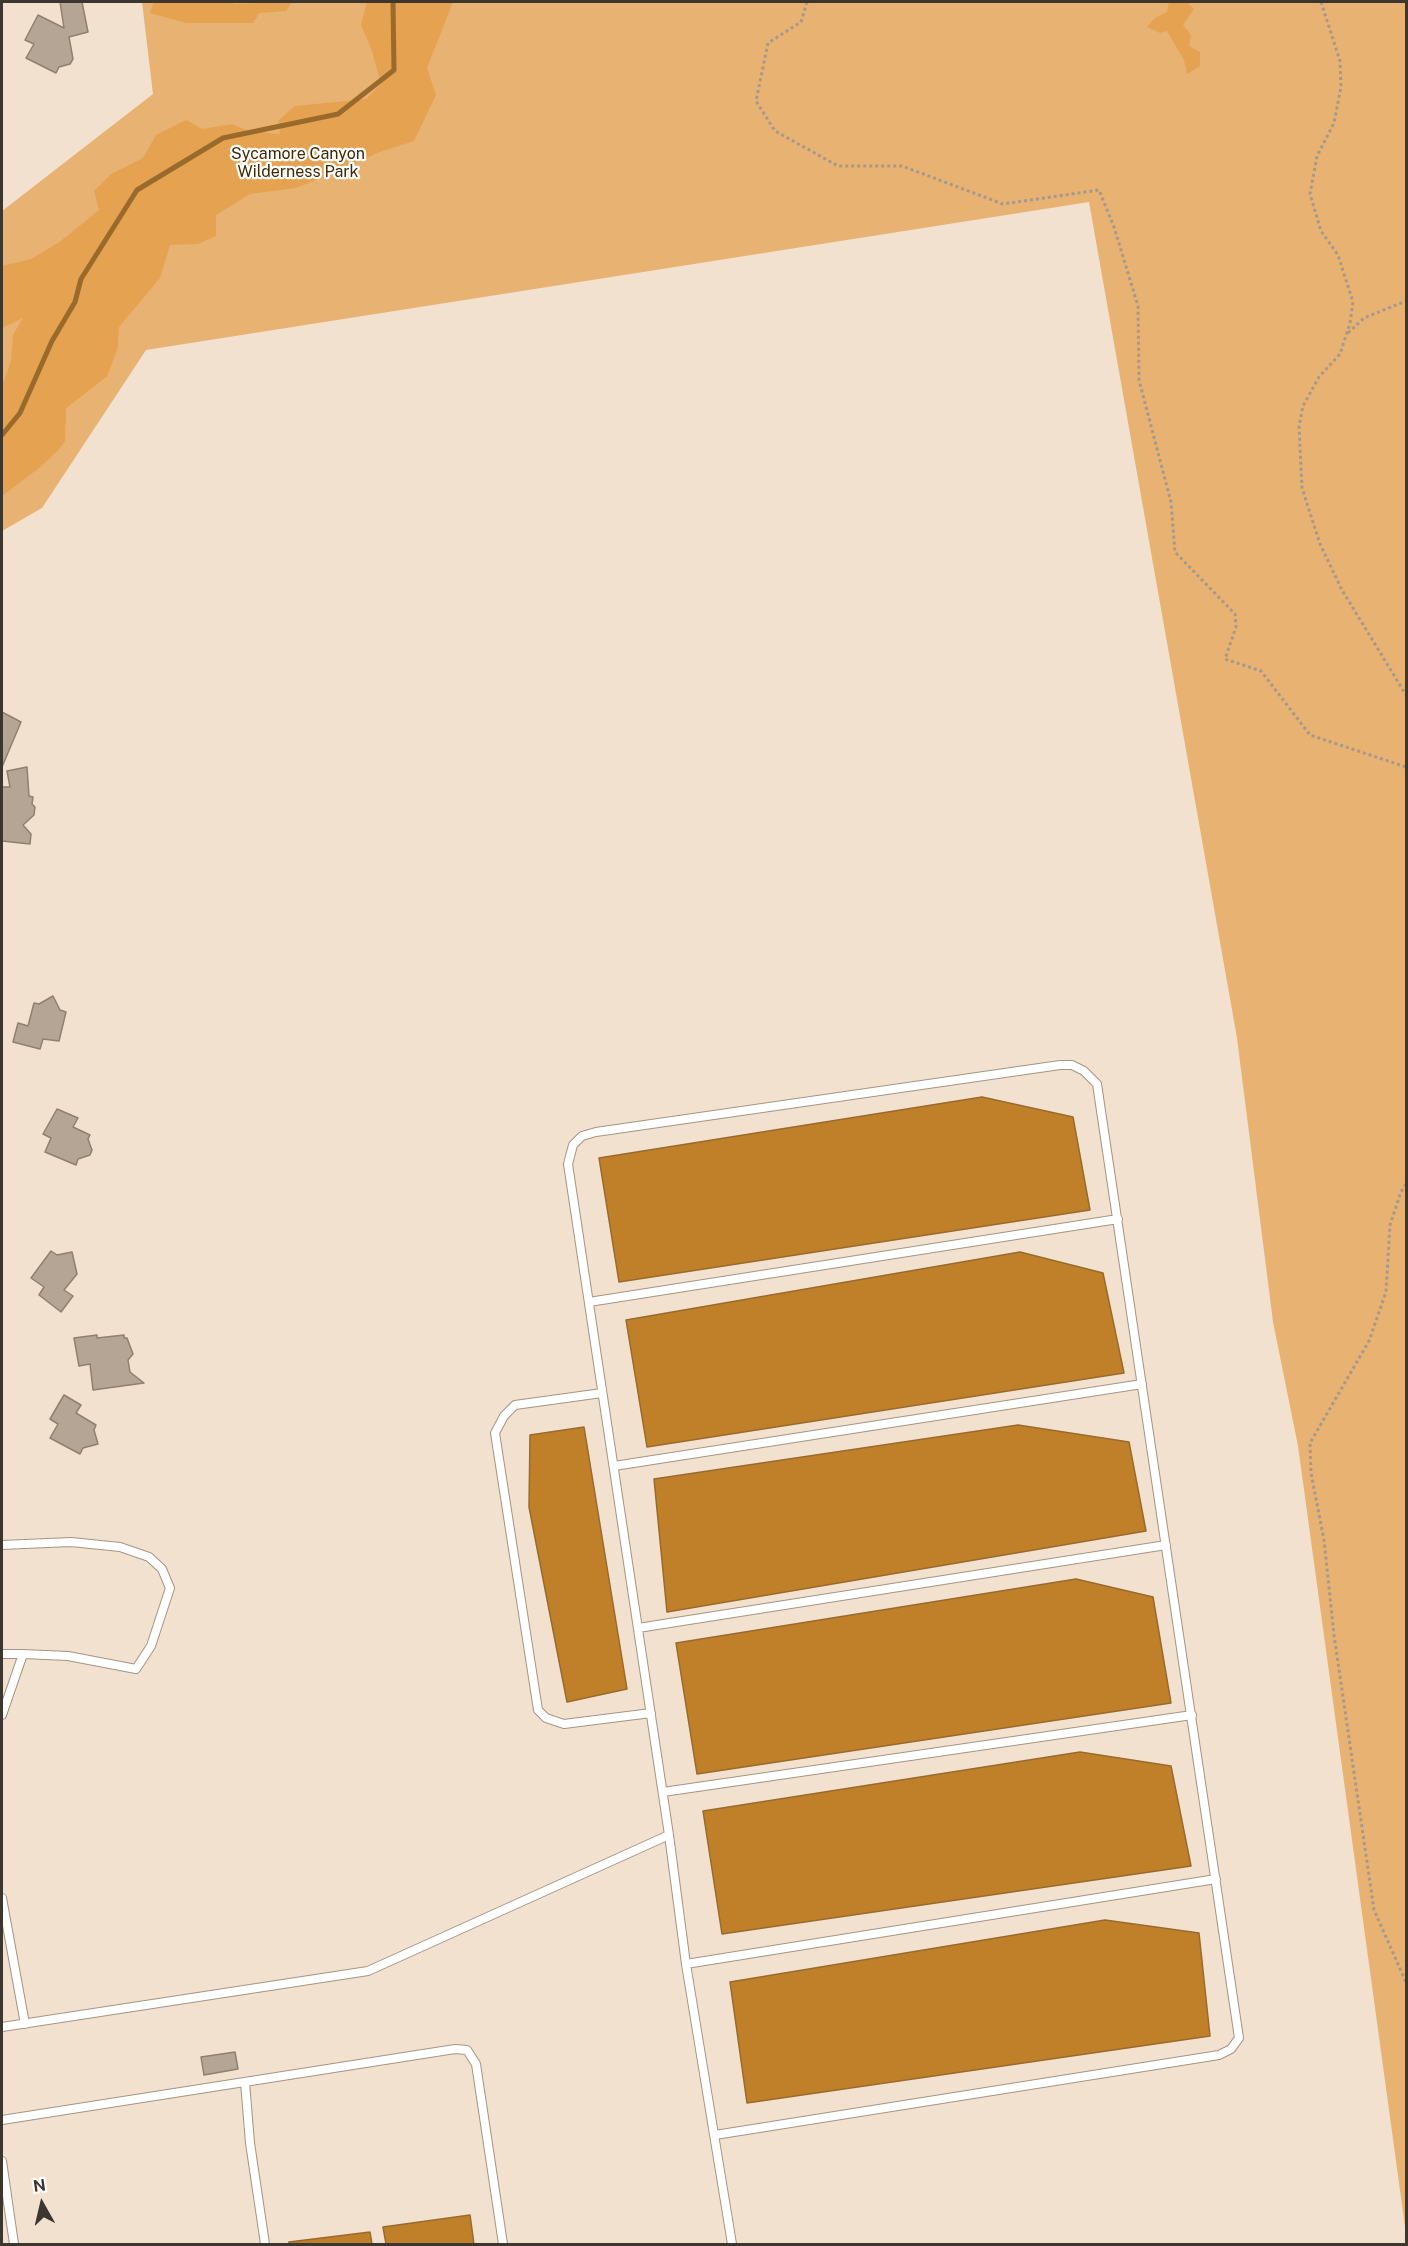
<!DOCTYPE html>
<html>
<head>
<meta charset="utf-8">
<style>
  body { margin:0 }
  #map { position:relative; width:1408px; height:2246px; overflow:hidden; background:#f2e1cf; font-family:"Public Sans",sans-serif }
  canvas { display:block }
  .frame { position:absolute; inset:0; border:3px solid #3d362f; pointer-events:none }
  .north { position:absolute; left:12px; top:2174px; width:60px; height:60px; -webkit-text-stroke:4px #fff; paint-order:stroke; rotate:352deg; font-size:16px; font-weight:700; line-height:24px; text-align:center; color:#3d362f }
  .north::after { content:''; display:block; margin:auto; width:21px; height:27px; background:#3d362f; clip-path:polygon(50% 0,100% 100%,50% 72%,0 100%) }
</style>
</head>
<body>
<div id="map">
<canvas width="1408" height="2246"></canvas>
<div class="frame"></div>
<div class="north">N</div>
</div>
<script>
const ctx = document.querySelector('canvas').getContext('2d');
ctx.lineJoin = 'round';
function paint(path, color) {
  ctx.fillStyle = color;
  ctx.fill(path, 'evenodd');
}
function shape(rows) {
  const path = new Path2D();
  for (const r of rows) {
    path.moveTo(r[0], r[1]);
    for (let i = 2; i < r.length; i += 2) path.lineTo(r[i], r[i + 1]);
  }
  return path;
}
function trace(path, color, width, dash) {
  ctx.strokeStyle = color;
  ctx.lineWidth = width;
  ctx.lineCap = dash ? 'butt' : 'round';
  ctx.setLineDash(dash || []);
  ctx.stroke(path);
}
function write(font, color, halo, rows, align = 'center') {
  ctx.font = font + ' "Public Sans",sans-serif';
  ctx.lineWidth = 4.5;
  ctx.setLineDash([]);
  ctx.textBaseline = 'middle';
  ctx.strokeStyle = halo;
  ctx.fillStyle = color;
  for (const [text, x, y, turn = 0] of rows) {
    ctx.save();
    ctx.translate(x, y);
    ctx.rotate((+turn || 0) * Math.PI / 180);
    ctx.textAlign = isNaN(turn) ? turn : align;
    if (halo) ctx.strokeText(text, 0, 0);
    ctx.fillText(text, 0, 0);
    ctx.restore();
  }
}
paint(shape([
  [142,2,1406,2,1406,2234,1298,1446,1273,1322,1237,1038,1089,202,146,350,42,508,2,531,2,211,153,94],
  [22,370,107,377,66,409,57,452,37,469]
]), '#e8b273');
paint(shape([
  [154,2,232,2,234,4,292,2,286,11,259,13,253,23,186,23,150,13],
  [367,2,453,2,427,68,436,95,414,141,377,153,347,168,296,188,250,194,216,215,216,236,198,244,170,245,160,278,119,327,118,347,107,377,66,409,65,441,57,452,39,468,2,496,2,386,11,361,13,335,23,318,2,328,2,266,31,259,61,241,99,210,94,191,111,174,143,158,156,135,186,120,202,129,232,124,249,131,280,134,278,121,295,106,366,99,381,84,372,51,361,25],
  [1169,2,1187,2,1194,9,1183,25,1191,35,1189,46,1200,52,1200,66,1187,74,1184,60,1167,31,1160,33,1147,27,1155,18,1167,12]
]), '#e5a351');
const water = shape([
  [982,1097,1073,1117,1090,1210,619,1282,599,1158,982,1097],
  [1020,1252,1103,1273,1124,1373,647,1447,626,1320,1020,1252],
  [1018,1425,1129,1442,1146,1531,667,1612,654,1479,1018,1425],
  [584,1427,627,1689,567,1702,529,1507,530,1435,584,1427],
  [1076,1579,1153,1597,1171,1703,697,1774,676,1643,1076,1579],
  [1080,1752,1171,1766,1191,1866,722,1934,703,1811,1080,1752],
  [1105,1920,1199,1933,1210,2036,747,2103,730,1982,1105,1920],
  [470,2215,474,2244,386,2244,383,2227,470,2215],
  [370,2232,372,2244,289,2244,289,2242,370,2232]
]);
paint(water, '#c08029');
trace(water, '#996a2b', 1.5);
trace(shape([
  [2,435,20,413,52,341,75,302,81,279,137,190,223,138,338,114,394,70,393,2]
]), '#996a2b', 5);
const building = shape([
  [60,2,82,2,88,32,69,37,73,59,70,64,59,67,56,73,26,58,34,44,25,40,38,15,64,28,60,2],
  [2,712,21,722,2,767,2,712],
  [27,767,29,796,33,797,32,804,35,807,34,815,23,825,31,834,30,844,2,841,2,787,10,787,7,771,27,767],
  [53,996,60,1010,66,1012,59,1041,43,1039,40,1049,13,1042,18,1023,28,1026,34,1003,39,1004,53,996],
  [57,1109,78,1118,73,1127,90,1135,88,1139,92,1150,90,1155,78,1159,76,1165,45,1152,51,1138,43,1134,57,1109],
  [51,1251,57,1255,72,1252,77,1274,64,1290,73,1296,61,1312,39,1295,44,1287,31,1278,51,1251],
  [97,1335,97,1338,124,1335,124,1338,127,1338,133,1354,128,1360,130,1372,144,1383,93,1390,90,1364,79,1366,74,1338,97,1335],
  [64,1395,81,1405,76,1413,96,1425,94,1430,98,1444,83,1448,80,1454,50,1438,58,1424,50,1419,64,1395],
  [235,2052,238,2069,204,2075,201,2057,235,2052]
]);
paint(building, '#b5a594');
trace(building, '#8f806f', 1.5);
const lane = shape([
  [589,1302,1118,1219],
  [602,1393,515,1405,504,1416,495,1433,538,1710,546,1718,564,1724,651,1713],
  [614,1466,1142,1384],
  [2,1545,71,1542,120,1547,149,1557,162,1569,170,1588,151,1646,136,1669,68,1656,23,1654],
  [638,1628,1166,1545],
  [2,1654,23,1654,2,1715],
  [663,1792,1192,1715],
  [669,1835,568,1164,573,1145,582,1136,596,1132,1060,1065,1072,1065,1084,1071,1097,1084,1239,2038,1231,2049,1219,2055,715,2135],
  [2,1898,25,2024],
  [686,1964,1216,1879],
  [2,2027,368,1971,669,1835,686,1964,732,2244],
  [245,2082,250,2143,265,2244],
  [2,2120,455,2049,467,2050,476,2064,503,2244],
  [2,2161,14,2244]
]);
trace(lane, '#a49584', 10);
trace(shape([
  [807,2,801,22,768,43,756,101,775,131,838,166,902,166,1003,204,1099,190,1114,227,1138,306,1139,380,1171,502,1175,552,1235,614,1236,627,1225,659,1261,671,1310,735,1406,767],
  [1321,2,1340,61,1341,87,1334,123,1317,156,1310,194,1321,231,1338,255,1353,302,1350,323,1340,354,1319,377,1303,406,1299,426,1302,488,1320,544,1342,590,1406,695],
  [1348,333,1364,318,1406,301],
  [1406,1184,1401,1192,1390,1225,1386,1292,1369,1341,1310,1443,1311,1473,1324,1540,1334,1635,1374,1910,1406,1982]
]), '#a6998c', 3, [3, 3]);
trace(lane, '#fff', 8);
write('16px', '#412702', '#fff', [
  ["Sycamore Canyon",298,154],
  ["Wilderness Park",298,172]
]);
</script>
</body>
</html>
